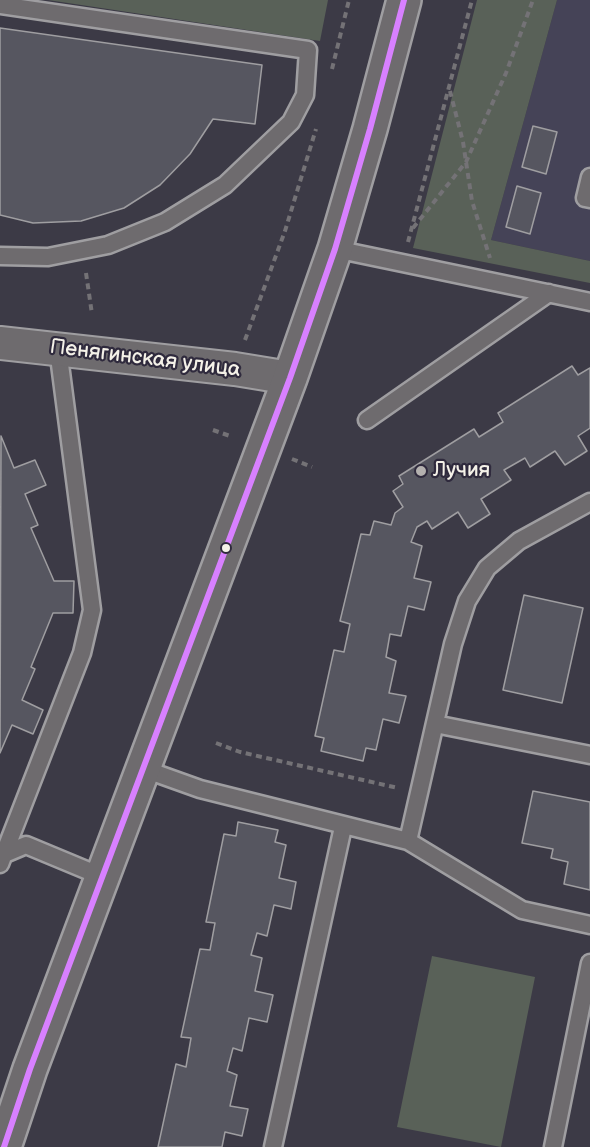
<!DOCTYPE html>
<html>
<head>
<meta charset="utf-8">
<style>
  body { margin:0 }
  canvas { display:block; background:#3c3a46 }
</style>
</head>
<body>
<canvas width="590" height="1147"></canvas>
<script>
const ctx = document.querySelector('canvas').getContext('2d');
ctx.lineJoin = 'round';
function paint(path, color) {
  ctx.fillStyle = color;
  ctx.fill(path, 'evenodd');
}
function shape(rows) {
  const path = new Path2D();
  for (const r of rows) {
    path.moveTo(r[0], r[1]);
    for (let i = 2; i < r.length; i += 2) path.lineTo(r[i], r[i + 1]);
  }
  return path;
}
function trace(path, color, width, dash) {
  ctx.strokeStyle = color;
  ctx.lineWidth = width;
  ctx.lineCap = dash ? 'butt' : 'round';
  ctx.setLineDash(dash || []);
  ctx.stroke(path);
}
function write(font, color, halo, rows, align = 'center') {
  ctx.font = font + ' "Balsamiq Sans",sans-serif';
  ctx.lineWidth = 4.5;
  ctx.setLineDash([]);
  ctx.textBaseline = 'middle';
  ctx.strokeStyle = halo;
  ctx.fillStyle = color;
  for (const [text, x, y, turn = 0] of rows) {
    ctx.save();
    ctx.translate(x, y);
    ctx.rotate((+turn || 0) * Math.PI / 180);
    ctx.textAlign = isNaN(turn) ? turn : align;
    if (halo) ctx.strokeText(text, 0, 0);
    ctx.fillText(text, 0, 0);
    ctx.restore();
  }
}
paint(shape([
  [557,0,590,0,590,261,491,240]
]), '#454357');
paint(shape([
  [48,0,328,0,320,41],
  [477,0,557,0,491,240,590,261,590,283,413,248],
  [432,956,535,977,501,1147,397,1127]
]), '#596158');
const building = shape([
  [0,28,262,65,255,124,213,119,190,154,160,185,124,208,81,221,33,223,0,215,0,28],
  [533,126,557,132,546,174,522,167,533,126],
  [517,186,541,193,530,234,506,227,517,186],
  [572,366,578,375,590,368,590,428,578,436,587,451,565,465,555,451,530,467,525,458,504,470,511,480,481,499,490,514,468,528,458,512,432,529,427,521,417,527,411,542,422,546,414,578,431,582,424,610,408,606,401,636,390,634,386,657,396,661,389,693,406,696,399,723,383,719,376,750,366,748,363,761,321,751,324,738,315,736,334,650,344,652,350,624,340,621,361,534,370,535,374,521,391,525,395,513,403,507,393,491,403,484,399,476,474,429,479,437,503,422,498,413,572,366],
  [1,436,14,468,35,460,46,485,25,494,38,525,31,528,54,581,74,581,73,613,53,613,31,667,35,669,22,700,43,710,33,734,12,725,0,753,1,436],
  [524,595,583,608,562,703,503,690,524,595],
  [533,791,590,802,590,890,564,884,568,862,551,858,553,849,522,843,533,791],
  [238,822,278,830,275,842,286,845,279,878,296,882,291,909,274,905,267,936,257,933,251,955,262,958,255,991,273,995,267,1022,249,1018,242,1051,233,1048,227,1071,237,1075,230,1106,248,1109,242,1136,225,1132,222,1147,158,1147,176,1064,186,1067,191,1038,181,1037,200,949,210,950,215,923,206,922,224,834,236,836,238,822]
]);
paint(building, '#565660');
trace(building, '#9f9ea1', 1.5);
const service = shape([
  [0,5,308,50,305,95,291,122,225,185,165,222,108,245,48,257,0,256],
  [590,177,585,198,590,199],
  [335,249,590,302],
  [367,420,549,293],
  [435,724,590,755],
  [144,769,200,789,408,841,522,910,590,925],
  [408,841,453,644,467,601,487,568,519,541,590,502],
  [0,856,26,845,103,877],
  [0,864,82,653,92,610,58,349],
  [273,1147,343,827],
  [553,1147,590,963]
]);
const minor = shape([
  [0,343,235,369,290,378]
]);
const secondary = shape([
  [4,1147,30,1069,290,378,335,249,370,129,404,0]
]);
trace(service, '#9f9ea1', 21);
trace(minor, '#9f9ea1', 36);
trace(secondary, '#9f9ea1', 38);
trace(shape([
  [332,69,349,0],
  [450,91,463,142,472,201,490,258],
  [413,228,466,162,506,73,533,0],
  [408,242,472,0],
  [86,273,92,314],
  [245,340,285,231,316,129],
  [213,430,230,436],
  [292,459,312,467],
  [216,743,240,752,398,788]
]), '#747276', 4, [6, 4.5]);
trace(service, '#6e6b6e', 16);
trace(minor, '#6e6b6e', 32);
trace(secondary, '#6e6b6e', 33);
trace(shape([
  [4,1147,30,1069,290,378,335,249,370,129,404,0]
]), '#d880ff', 6);
for (const [x, y, r, color] of [
  [421,471,6,"#b4b1af"],
  [226,548,5,"#f4f1e8"]
]) {
  const dot = new Path2D();
  dot.arc(x, y, r, 0, 2 * Math.PI);
  ctx.fillStyle = color;
  ctx.fill(dot);
  trace(dot, '#2f2a3d', 2);
}
write('21px', '#f4f1e8', '#2f2a3d', [
  ["Пенягинская улица",145,359,7]
]);
write('21px', '#f4f1e8', '#2f2a3d', [
  ["Лучия",433,471]
], 'left');
</script>
</body>
</html>
